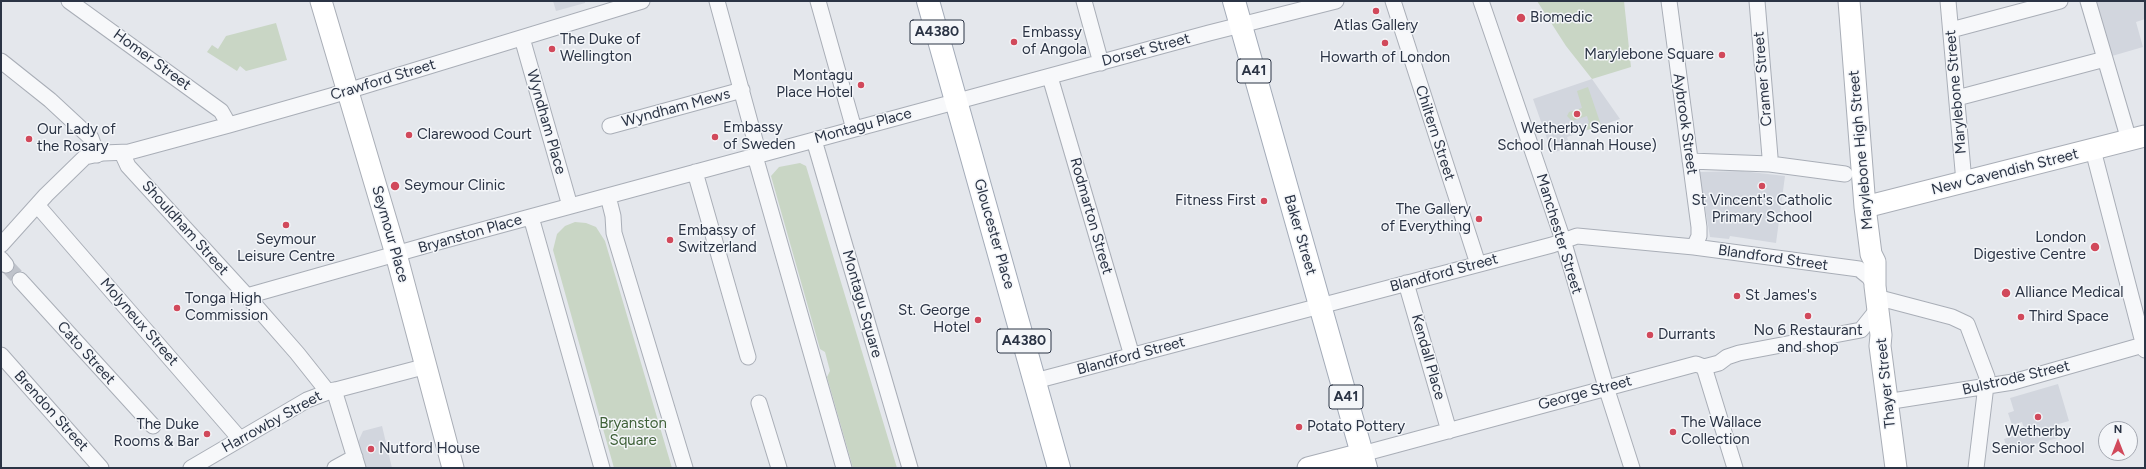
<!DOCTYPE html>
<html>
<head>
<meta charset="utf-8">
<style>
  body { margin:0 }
  #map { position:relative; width:2146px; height:469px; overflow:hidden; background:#e4e7ec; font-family:Figtree,sans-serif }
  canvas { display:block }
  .frame { position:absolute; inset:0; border:2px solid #2b3445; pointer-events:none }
  .north { position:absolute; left:2098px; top:421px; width:40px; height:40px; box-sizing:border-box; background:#f4f6f9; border:1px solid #a4a8b1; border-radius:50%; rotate:0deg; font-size:11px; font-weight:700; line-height:16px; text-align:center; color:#2b3445 }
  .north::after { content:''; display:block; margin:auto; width:14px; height:18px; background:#d1495b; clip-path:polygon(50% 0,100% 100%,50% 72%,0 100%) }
</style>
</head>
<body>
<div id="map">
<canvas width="2146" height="469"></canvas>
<div class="frame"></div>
<div class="north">N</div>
</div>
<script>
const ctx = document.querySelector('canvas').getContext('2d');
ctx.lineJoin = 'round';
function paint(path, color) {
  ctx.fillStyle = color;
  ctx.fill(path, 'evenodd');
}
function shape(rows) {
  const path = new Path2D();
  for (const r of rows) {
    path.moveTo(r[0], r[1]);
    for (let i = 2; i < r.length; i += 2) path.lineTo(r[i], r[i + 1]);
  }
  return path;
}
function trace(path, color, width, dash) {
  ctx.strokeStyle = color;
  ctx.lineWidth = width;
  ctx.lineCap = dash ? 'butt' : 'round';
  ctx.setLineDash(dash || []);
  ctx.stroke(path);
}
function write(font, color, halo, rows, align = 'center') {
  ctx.font = font + ' Figtree,sans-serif';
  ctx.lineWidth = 3;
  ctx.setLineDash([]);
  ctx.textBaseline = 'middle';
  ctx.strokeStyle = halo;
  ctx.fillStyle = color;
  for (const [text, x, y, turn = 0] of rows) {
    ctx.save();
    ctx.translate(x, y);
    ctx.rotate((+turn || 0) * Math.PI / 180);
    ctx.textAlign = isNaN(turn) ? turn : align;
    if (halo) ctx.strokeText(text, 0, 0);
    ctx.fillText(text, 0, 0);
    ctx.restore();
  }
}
paint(shape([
  [553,1,585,1,585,3,556,11],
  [2096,1,2145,1,2145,19,2136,22,2143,47,2112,56],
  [1592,79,1620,119,1567,137,1570,147,1552,153,1533,99],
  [1742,171,1785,176,1776,243,1730,236,1729,239,1710,237,1699,172],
  [2058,384,2069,421,2055,425,2058,438,2008,451,2004,439,2025,432,2022,422,2012,425,2008,413,2014,411,2010,398],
  [382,426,392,468,346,468,363,431]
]), '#d2d6de');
paint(shape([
  [1537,1,1624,1,1631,67,1592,79,1566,46],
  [276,23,287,60,246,71,240,66,237,71,207,52,212,45,218,49,226,36],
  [1588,87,1601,125,1587,130,1585,125,1589,123,1587,116,1572,121,1567,116,1569,112,1582,108,1577,91],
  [800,163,806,166,897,468,853,468,827,377,830,371,825,352,820,349,771,176,779,167],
  [575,222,586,223,596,227,605,241,672,468,614,468,553,250,557,234,565,226]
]), '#c9d6c5');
trace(shape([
  [6,265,20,280]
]), '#bfc3cb', 15, [15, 8]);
const street = shape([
  [69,1,221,111,229,125],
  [717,1,759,155],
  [818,1,854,129],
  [1084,1,1101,63],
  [1393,1,1478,264],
  [1481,1,1563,240,1606,387,1632,468],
  [1669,1,1699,227,1699,236,1694,247],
  [1757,1,1770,157],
  [1948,1,1964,182],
  [2088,1,2129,140],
  [1951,30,2060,1],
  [522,38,570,206],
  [1,61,50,100,91,138,97,155],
  [1050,77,1132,356],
  [1957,98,2105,59],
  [610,126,742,90],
  [814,140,910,468],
  [2093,150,2145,350],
  [122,153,128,166,247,296,297,353,328,392],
  [755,156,844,468],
  [1690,161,1770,164,1845,174],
  [695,172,748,357],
  [608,196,613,216,614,233,685,468],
  [37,205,240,439],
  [531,217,602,468],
  [1,245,46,195,85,157,103,153,129,152,229,125,331,96,642,1],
  [1,259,6,265],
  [20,280,153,426],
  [1406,283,1449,431],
  [247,296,438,242,1209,33,1336,1],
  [1876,297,1952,317,1967,324,1987,377,1976,468],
  [1,355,101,468],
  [1704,367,1735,468],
  [1035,381,1552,245,1577,236,1694,247,1859,269,1869,277,1875,286],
  [334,390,358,468],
  [1886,402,2013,382,2143,345],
  [759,403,779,468],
  [1362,454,1696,364,1704,367,1719,363,1727,357,1739,353,1861,330,1877,310],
  [191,468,307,400,328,392,427,366],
  [335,468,355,457]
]);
const secondary = shape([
  [321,1,396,254,453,468],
  [1849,1,1865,207,1871,254,1875,262,1875,286,1881,335,1880,346,1896,468],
  [1865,207,2145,136],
  [1308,468,1362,454]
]);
const primary = shape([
  [928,1,1059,468],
  [1234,1,1366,468]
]);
trace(street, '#a9aeb7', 17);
trace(secondary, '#a9aeb7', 23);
trace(primary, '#a3abb8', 24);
trace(street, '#f7f8fa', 15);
trace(secondary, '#fff', 21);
trace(primary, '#fff', 22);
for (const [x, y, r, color] of [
  [1376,11,4,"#d1495b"],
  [1521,18,5,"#d1495b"],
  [1014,42,4,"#d1495b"],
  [1385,43,4,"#d1495b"],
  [552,49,4,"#d1495b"],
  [1722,55,4,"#d1495b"],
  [861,85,4,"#d1495b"],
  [1577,114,4,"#d1495b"],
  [409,135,4,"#d1495b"],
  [715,137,4,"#d1495b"],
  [29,139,4,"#d1495b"],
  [395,186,5,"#d1495b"],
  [1762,186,4,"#d1495b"],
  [1264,201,4,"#d1495b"],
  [1479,219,4,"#d1495b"],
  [286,225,4,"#d1495b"],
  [670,240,4,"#d1495b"],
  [2095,247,5,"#d1495b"],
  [2006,293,5,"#d1495b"],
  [1737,296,4,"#d1495b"],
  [177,308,4,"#d1495b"],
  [1808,316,4,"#d1495b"],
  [2021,317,4,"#d1495b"],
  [978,320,4,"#d1495b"],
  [1650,335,4,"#d1495b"],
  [2038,417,4,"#d1495b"],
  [1299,427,4,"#d1495b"],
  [1673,432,4,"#d1495b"],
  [207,434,4,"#d1495b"],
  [371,449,4,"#d1495b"]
]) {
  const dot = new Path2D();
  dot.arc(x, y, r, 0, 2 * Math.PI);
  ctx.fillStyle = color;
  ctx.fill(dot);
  trace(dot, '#f4f6f9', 1.5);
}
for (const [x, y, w] of [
  [937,32,54],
  [1254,71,34],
  [1024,341,54],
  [1346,397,34]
]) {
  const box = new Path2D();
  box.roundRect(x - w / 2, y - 12, w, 24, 3);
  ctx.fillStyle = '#f4f6f9';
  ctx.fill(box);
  trace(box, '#2b3445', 1);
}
write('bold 14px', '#2b3445', null, [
  ["A4380",937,32],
  ["A41",1254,71],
  ["A4380",1024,341],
  ["A41",1346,397]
]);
write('15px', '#2b3445', '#f4f6f9', [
  ["Biomedic",1530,18],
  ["Atlas Gallery",1376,26,"center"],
  ["Embassy",1022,33],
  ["of Angola",1022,50],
  ["The Duke of",560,40],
  ["Wellington",560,57],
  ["Marylebone Square",1714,55,"right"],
  ["Howarth of London",1385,58,"center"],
  ["Montagu",853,76,"right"],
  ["Place Hotel",853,93,"right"],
  ["Embassy",723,128],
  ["of Sweden",723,145],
  ["Wetherby Senior",1577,129,"center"],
  ["School (Hannah House)",1577,146,"center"],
  ["Our Lady of",37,130],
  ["the Rosary",37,147],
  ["Clarewood Court",417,135],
  ["Seymour Clinic",404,186],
  ["Fitness First",1256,201,"right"],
  ["St Vincent's Catholic",1762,201,"center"],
  ["Primary School",1762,218,"center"],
  ["The Gallery",1471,210,"right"],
  ["of Everything",1471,227,"right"],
  ["Embassy of",678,231],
  ["Switzerland",678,248],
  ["London",2086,238,"right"],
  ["Digestive Centre",2086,255,"right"],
  ["Seymour",286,240,"center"],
  ["Leisure Centre",286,257,"center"],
  ["Alliance Medical",2015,293],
  ["St James's",1745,296],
  ["Tonga High",185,299],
  ["Commission",185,316],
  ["St. George",970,311,"right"],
  ["Hotel",970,328,"right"],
  ["Third Space",2029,317],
  ["No 6 Restaurant",1808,331,"center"],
  ["and shop",1808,348,"center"],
  ["Durrants",1658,335],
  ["The Wallace",1681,423],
  ["Collection",1681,440],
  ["The Duke",199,425,"right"],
  ["Rooms & Bar",199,442,"right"],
  ["Potato Pottery",1307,427],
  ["Wetherby",2038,432,"center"],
  ["Senior School",2038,449,"center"],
  ["Nutford House",379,449]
], 'left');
write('15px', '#2b3445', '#f4f6f9', [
  ["Dorset Street",1146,50,-15],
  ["Homer Street",152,60,36],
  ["Cramer Street",1763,79,-95],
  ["Crawford Street",383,80,-17],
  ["Marylebone Street",1956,92,-95],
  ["Wyndham Mews",676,108,-15],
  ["Wyndham Place",546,122,74],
  ["Aybrook Street",1685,124,82],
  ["Montagu Place",863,126,-15],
  ["Chiltern Street",1435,133,72],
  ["Marylebone High Street",1861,150,-95],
  ["New Cavendish Street",2005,172,-14],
  ["Rodmarton Street",1091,216,74],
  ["Shouldham Street",185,228,48],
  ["Seymour Place",390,234,74],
  ["Bryanston Place",470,234,-16],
  ["Gloucester Place",994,234,74],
  ["Manchester Street",1559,234,73],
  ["Baker Street",1300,235,74],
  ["Blandford Street",1773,258,8],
  ["Blandford Street",1444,273,-15],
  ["Montagu Square",862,304,74],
  ["Molyneux Street",139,322,49],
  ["Cato Street",86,353,48],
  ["Blandford Street",1131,356,-15],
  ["Kendall Place",1428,357,74],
  ["Bulstrode Street",2016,378,-13],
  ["Thayer Street",1886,383,-96],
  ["George Street",1585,393,-15],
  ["Brendon Street",51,411,48],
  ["Harrowby Street",272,422,-29]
]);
write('15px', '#3f6138', '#f4f6f9', [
  ["Bryanston",633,424],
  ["Square",633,441]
]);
</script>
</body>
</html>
